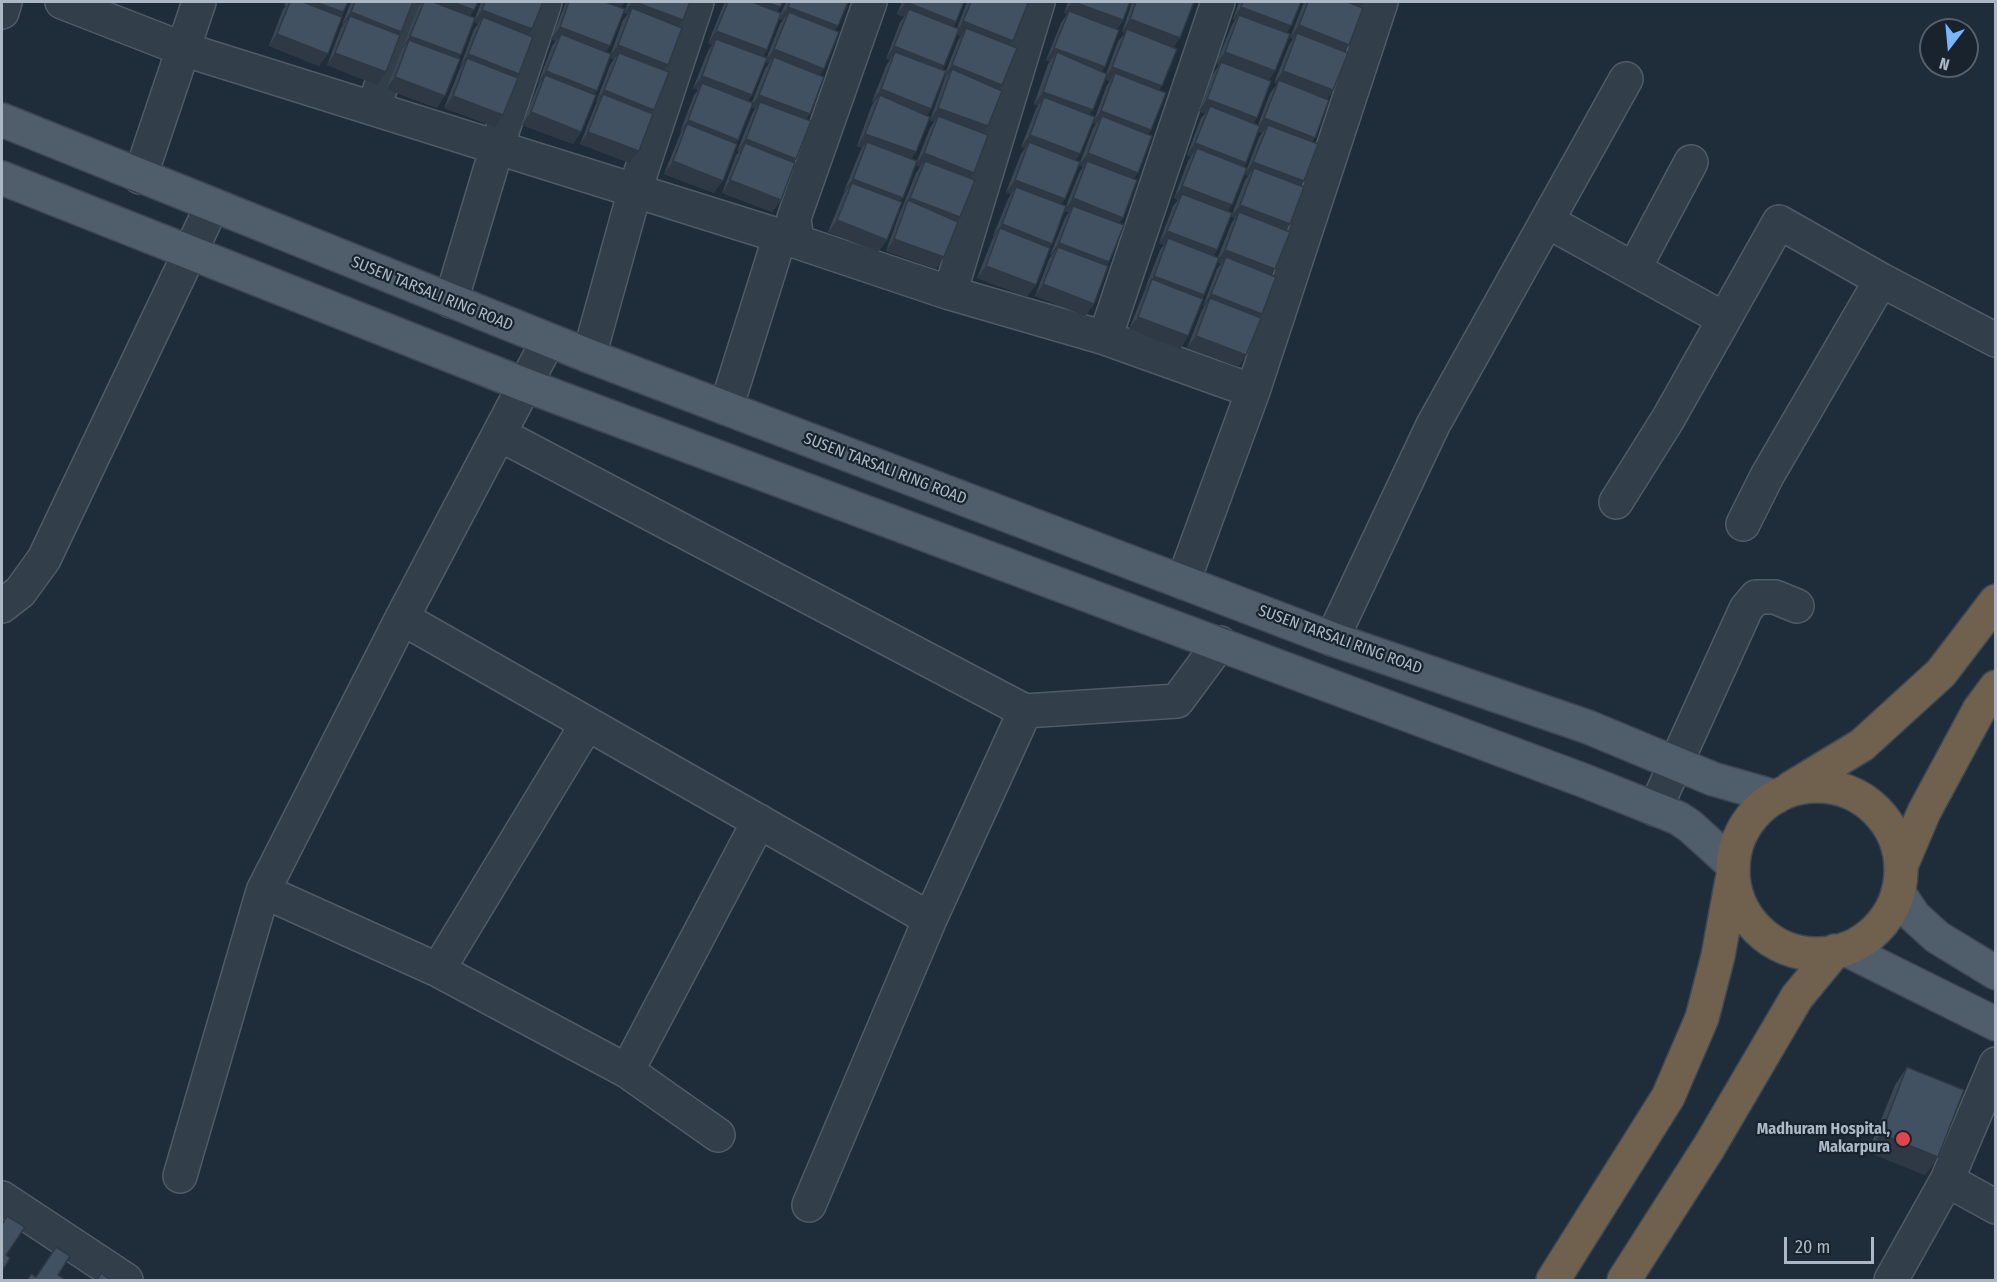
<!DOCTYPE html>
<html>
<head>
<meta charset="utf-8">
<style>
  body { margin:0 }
  #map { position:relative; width:1997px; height:1282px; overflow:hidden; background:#1f2c39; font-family:"Fira Sans Condensed",sans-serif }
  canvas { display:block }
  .frame { position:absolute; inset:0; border:3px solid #adb8c7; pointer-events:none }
  .north { position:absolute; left:1919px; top:18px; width:60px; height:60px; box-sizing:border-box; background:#18232e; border:2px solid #545f6b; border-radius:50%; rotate:196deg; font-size:16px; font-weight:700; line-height:24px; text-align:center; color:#adb8c7 }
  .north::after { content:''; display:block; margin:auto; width:21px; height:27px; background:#79b6ff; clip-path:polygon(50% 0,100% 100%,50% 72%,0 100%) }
  .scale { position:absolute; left:1784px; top:1237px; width:90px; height:27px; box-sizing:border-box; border:3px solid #adb8c7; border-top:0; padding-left:8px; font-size:18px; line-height:21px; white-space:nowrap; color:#adb8c7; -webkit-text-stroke:4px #18232e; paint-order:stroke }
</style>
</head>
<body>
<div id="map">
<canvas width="1997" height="1282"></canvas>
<div class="frame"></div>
<div class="north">N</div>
<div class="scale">20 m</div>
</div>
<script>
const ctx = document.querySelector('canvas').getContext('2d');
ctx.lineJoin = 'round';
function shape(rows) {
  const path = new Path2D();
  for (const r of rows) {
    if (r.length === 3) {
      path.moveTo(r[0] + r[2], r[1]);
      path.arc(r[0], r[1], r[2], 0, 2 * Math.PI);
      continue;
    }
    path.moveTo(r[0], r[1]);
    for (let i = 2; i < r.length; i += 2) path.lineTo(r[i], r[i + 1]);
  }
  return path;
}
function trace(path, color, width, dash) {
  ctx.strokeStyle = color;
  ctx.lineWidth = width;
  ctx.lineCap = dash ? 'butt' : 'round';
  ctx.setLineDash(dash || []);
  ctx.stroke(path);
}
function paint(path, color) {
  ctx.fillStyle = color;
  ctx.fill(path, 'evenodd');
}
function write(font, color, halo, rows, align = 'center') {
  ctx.font = font + ' "Fira Sans Condensed",sans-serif';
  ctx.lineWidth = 4.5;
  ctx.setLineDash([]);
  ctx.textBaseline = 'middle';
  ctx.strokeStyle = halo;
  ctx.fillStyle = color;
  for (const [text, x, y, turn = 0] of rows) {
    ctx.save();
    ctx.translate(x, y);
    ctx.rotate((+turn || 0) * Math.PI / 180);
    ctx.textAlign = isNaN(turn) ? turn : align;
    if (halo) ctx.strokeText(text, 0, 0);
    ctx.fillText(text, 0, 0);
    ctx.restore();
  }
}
const minor = shape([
  [62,2,183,49,780,236,726,408],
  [870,2,794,218,796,234,780,236,950,293,1105,338,1253,391],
  [2,12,5,2],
  [374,107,409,2],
  [140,177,199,2],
  [1547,221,1724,319],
  [1634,269,1691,162],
  [950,293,1038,2],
  [451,301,497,147,545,2],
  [1105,338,1218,2],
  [548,341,402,618,930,919,1025,711,1177,701,1220,643],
  [589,356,635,190,697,2],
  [499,434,1025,711],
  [1616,502,1668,419,1779,222,1881,280,1996,340],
  [1743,524,1767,476,1881,280],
  [1183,582,1253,391,1381,2],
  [2,606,20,592,44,559,212,206],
  [1332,639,1433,425,1626,79],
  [1655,809,1746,609,1756,597,1775,597,1797,606],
  [263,891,438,970,627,1071,718,1135],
  [438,970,587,724],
  [1996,1064,1947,1180,1996,1207],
  [627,1071,759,821],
  [180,1176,263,891,402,618],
  [2,1198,126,1280],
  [809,1205,930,919],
  [1891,1280,1947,1180]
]);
const major = shape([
  [2,120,589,356,1332,639,1588,727,1713,779,1776,797],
  [2,178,525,385,1585,781,1678,818,1690,826,1733,865],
  [1898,892,1914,916,1937,937,1996,973],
  [1845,949,1996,1024]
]);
const highway = shape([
  [1817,870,84],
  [1791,788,1862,745,1941,673,1996,601],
  [1901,866,1924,812,1979,710,1996,687],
  [1553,1280,1668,1097,1702,1018,1718,956,1732,880],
  [1624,1280,1709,1147,1797,997,1835,951]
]);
trace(minor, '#505b68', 36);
trace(major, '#3c4753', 36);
trace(highway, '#3d4854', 36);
trace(minor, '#323e4a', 33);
trace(major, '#505d6a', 33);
trace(highway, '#70614f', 33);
paint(shape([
  [286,2,348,2,319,66,269,46,283,9,286,6,284,5],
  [351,2,413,2,401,32,377,85,327,65,341,28,343,25,342,24],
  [416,2,478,2,470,16,475,18,481,2,543,2,528,35,519,74,516,77,503,115,495,127,444,108,459,70,461,67,460,67,474,29,478,24,474,22,461,55,458,59,437,108,386,89,401,52,403,48,402,48,417,10,420,5,415,3],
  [566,2,625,2,620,8,606,52,611,53,623,20,628,14,624,13,628,2,690,2,678,26,668,65,664,70,654,110,652,113,639,151,630,163,580,144,595,106,597,103,596,102,610,65,614,59,610,58,594,94,581,132,573,144,522,125,537,88,539,84,538,83,552,46,556,41,551,39],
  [725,2,783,2,777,11,781,13,786,2,848,2,835,30,824,69,820,75,806,119,796,159,794,162,781,200,772,212,722,193,736,155,739,152,737,151,752,114,755,109,751,107,714,193,664,174,679,137,681,133,680,132,694,95,698,90,693,88,708,51,712,45,708,43,723,6],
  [779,19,783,20,780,24,765,62,769,63,765,69,752,102,748,101,763,57],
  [902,2,964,2,956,22,953,27,957,28,967,2,1026,2,1013,41,1011,45,1002,85,999,89,988,126,984,133,958,221,936,269,886,251,900,212,902,208,916,173,920,167,916,165,900,202,887,240,878,252,828,232,843,195,845,192,844,191,859,154,862,148,857,146,871,107,874,102,872,101,887,64,890,60,886,59,900,22,904,17,897,14],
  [957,34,961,36,958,40,946,71,942,70,944,66],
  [943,78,945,78,930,120,934,122,930,128,917,161,911,159,916,152,927,115,931,109],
  [1068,2,1130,2,1123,20,1117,29,1102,72,1106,74,1118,41,1125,33,1122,32,1132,2,1193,2,1173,47,1159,90,1138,173,1133,179,1119,223,1109,262,1107,266,1094,304,1085,316,1035,296,1049,259,1052,255,1050,255,1065,218,1069,212,1064,211,1027,297,977,278,992,240,994,237,993,236,1008,199,1011,194,1006,192,1021,154,1025,148,1021,147,1036,109,1038,106,1034,104,1048,64,1050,62,1046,60,1061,23,1067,14,1064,13],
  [1105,79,1110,81,1107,85,1095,117,1089,115],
  [1092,123,1096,124,1093,128,1079,165,1083,167,1079,173,1066,206,1061,204,1076,160,1080,154],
  [1239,2,1301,2,1286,33,1254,123,1258,125,1270,93,1277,84,1274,83,1289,45,1293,39,1290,38,1304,2,1365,2,1361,7,1349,45,1344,52,1333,90,1327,99,1315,138,1312,142,1290,224,1286,230,1271,275,1262,314,1259,317,1246,355,1238,367,1187,348,1202,310,1204,307,1203,306,1217,269,1221,264,1217,262,1204,295,1202,298,1188,336,1180,349,1129,329,1144,292,1146,288,1145,288,1160,250,1164,245,1159,243,1173,206,1178,200,1174,198,1188,161,1191,157,1187,155,1201,118,1205,114,1199,111,1213,74,1219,65,1216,64,1231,27,1235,20,1233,19],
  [1258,131,1262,133,1259,137,1245,174,1248,176,1245,180,1231,217,1235,218,1231,224,1218,257,1213,256,1217,250,1228,212,1243,167],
  [1907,1067,1938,1157,1925,1175,1868,1152,1895,1085]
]), '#394654');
paint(shape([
  [290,2,315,2,343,12,335,25],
  [416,2,423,2,420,5,415,3],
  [424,2,452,2,474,10,466,22],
  [586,2,625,2,616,13],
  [632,2,635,2,683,20,674,32,632,8,628,14,624,13],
  [728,2,765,2,780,7,772,20],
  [906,2,956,22,948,34,909,9,904,17,897,14],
  [1072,2,1074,2,1123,20,1114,32,1069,11,1067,14,1064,13],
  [1330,2,1365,2,1357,12],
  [788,7,838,26,830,38,789,12,783,20,779,19],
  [1241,7,1291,26,1283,39,1239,15,1235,20,1233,19],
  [482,10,532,29,523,42,483,17,478,24,473,22],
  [351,12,401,32,393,44,350,16,343,25,342,24],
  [1130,19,1180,38,1172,50,1127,29,1125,33,1122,32],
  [963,21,1013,41,1005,53,966,28,961,36,955,34],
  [1299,25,1349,45,1340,57,1297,33,1293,39,1290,38],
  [560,27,610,46,602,58,561,34,556,41,551,39],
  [716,31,767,50,758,63,716,39,712,45,708,43],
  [277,34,328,54,319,66,269,46],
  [410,36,461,55,452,67,409,40,403,48,402,48],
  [618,45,668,65,659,77,619,53,614,59,609,57],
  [894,46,944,66,936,78,895,52,890,60,886,59],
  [1054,48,1105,67,1097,79,1057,52,1050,62,1046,60],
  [774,49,824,69,816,81,774,57,769,63,765,62],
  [1225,52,1275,71,1267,83,1221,62,1219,65,1216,64],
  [335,53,386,72,377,85,327,65],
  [468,54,519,74,510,86,467,58,461,67,460,67],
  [952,65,1002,85,994,97,952,69,945,78,943,78],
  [1112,67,1162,86,1154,98,1115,73,1110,81,1104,79],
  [546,71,597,91,588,103,545,75,539,84,538,83],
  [1283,71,1333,90,1325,103,1279,80,1277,84,1274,83],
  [702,76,752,95,744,107,702,83,698,90,693,88],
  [395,77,445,96,437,108,386,89],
  [881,89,931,109,923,121,880,95,874,102,872,101],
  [604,90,654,110,646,122,603,94,597,103,596,102],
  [1043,92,1093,110,1084,122,1044,97,1038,106,1034,104],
  [759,95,810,114,801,126,760,102,756,109,751,107],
  [453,96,503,115,495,127,444,108],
  [1207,99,1257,118,1248,131,1210,106,1205,114,1199,111],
  [938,108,988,126,980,139,938,116,934,122,930,120],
  [1101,111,1151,130,1143,142,1102,116,1096,124,1092,123],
  [531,112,581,132,573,144,522,125],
  [1264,118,1315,138,1306,150,1268,125,1262,133,1256,130],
  [688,120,738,140,730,152,687,124,681,133,680,132],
  [588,132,639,151,630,163,580,144],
  [865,134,916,152,907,165,867,142,862,148,857,146],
  [1030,135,1080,154,1072,166,1029,142,1025,148,1021,147],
  [746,139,796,159,788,171,745,143,739,152,737,151],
  [1195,143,1246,163,1237,175,1197,148,1191,157,1187,155],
  [924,153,974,173,965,185,925,161,920,167,915,165],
  [1088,153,1138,173,1129,185,1087,161,1083,167,1079,165],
  [673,161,723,181,714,193,664,174],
  [1253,162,1304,181,1295,193,1254,168,1248,176,1245,174],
  [853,179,903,198,894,211,852,183,845,192,844,191],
  [730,180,781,200,772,212,722,193],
  [1015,180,1065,199,1057,211,1016,187,1011,194,1006,192],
  [1182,186,1232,205,1224,218,1182,194,1178,200,1174,198],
  [910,198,960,217,952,229,908,201],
  [1073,198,1123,218,1114,230,1073,206,1069,212,1064,211],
  [1240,205,1290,224,1281,236,1239,212,1235,218,1231,217],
  [837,220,887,240,878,252,828,232],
  [1002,224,1052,244,1043,256,1000,228,994,237,993,236],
  [1167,231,1217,250,1209,262,1168,238,1164,245,1159,243],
  [894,239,944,257,936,269,886,251],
  [1059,243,1109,262,1101,275,1058,247,1052,255,1050,255],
  [1225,250,1275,269,1267,281,1226,257,1221,264,1216,262],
  [986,266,1036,285,1027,297,977,278],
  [1154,276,1204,295,1195,307,1152,279,1146,288,1145,288],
  [1043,284,1094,304,1085,316,1035,296],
  [1211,294,1262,314,1253,326,1210,298,1204,307,1203,306],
  [1138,317,1188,336,1180,349,1129,329],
  [1196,336,1246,355,1238,367,1187,348],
  [1881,1134,1938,1157,1925,1175,1868,1152]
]), '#2e3945');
const building = shape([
  [290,2,303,2,342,17,328,54,277,34,290,2],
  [315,2,348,2,343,12,315,2],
  [355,2,413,2,401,32,351,12,355,2],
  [424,2,433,2,475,18,461,55,410,36,424,2],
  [452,2,478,2,474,10,452,2],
  [485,2,543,2,532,29,482,10,485,2],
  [569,2,605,2,625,9,610,46,560,27,569,2],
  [635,2,690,2,683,20,635,2],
  [728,2,752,2,781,13,767,50,716,31,728,2],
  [765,2,783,2,780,7,765,2],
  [790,2,848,2,838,26,788,7,790,2],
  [906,2,964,2,956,22,906,2],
  [971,2,1023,2,1028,3,1013,41,963,21,971,2],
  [1074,2,1130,2,1123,20,1074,2],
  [1136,2,1194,2,1180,38,1130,19,1136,2],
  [1243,2,1301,2,1291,26,1241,7,1243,2],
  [1308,2,1347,2,1363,8,1349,45,1299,25,1308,2],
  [632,8,682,28,668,65,618,45,632,8],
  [909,9,959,29,944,66,894,46,909,9],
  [1069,11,1119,30,1105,67,1054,48,1069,11],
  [789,12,839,32,824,69,774,49,789,12],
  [1239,15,1290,34,1275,71,1225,52,1239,15],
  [350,16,400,35,386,72,335,53,350,16],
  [483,17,533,37,519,74,468,54,483,17],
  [966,28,1017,48,1002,85,952,65,966,28],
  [1127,29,1177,49,1162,86,1112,67,1127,29],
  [1297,33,1348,53,1333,90,1283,71,1297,33],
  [561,34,611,54,597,91,546,71,561,34],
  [716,39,767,58,752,95,702,76,716,39],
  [409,40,460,59,445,96,395,77,409,40],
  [895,52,946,71,931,109,881,89,895,52],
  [1057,52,1107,74,1093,110,1043,92,1057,52],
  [619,53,669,72,654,110,604,90,619,53],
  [774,57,824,77,810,114,759,95,774,57],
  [467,58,518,78,503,115,453,96,467,58],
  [1221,62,1271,81,1257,118,1207,99,1221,62],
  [952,69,1002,91,988,126,938,108,952,69],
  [1115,73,1166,93,1151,130,1101,111,1115,73],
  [545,75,596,95,581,132,531,112,545,75],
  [1279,80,1329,100,1315,138,1264,118,1279,80],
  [702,83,753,103,738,140,688,120,702,83],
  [603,94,653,114,639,151,588,132,603,94],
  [880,95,930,117,916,152,865,134,880,95],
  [1044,97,1095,117,1080,154,1030,135,1044,97],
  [760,102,811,121,796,159,746,139,760,102],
  [1210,106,1260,126,1246,163,1195,143,1210,106],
  [938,116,988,135,974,173,924,153,938,116],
  [1102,116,1152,136,1138,173,1088,153,1102,116],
  [687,124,737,144,723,181,673,161,687,124],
  [1268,125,1318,144,1304,181,1253,162,1268,125],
  [867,142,917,161,903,198,853,179,867,142],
  [1029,142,1080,162,1065,199,1015,180,1029,142],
  [745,143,795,163,781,200,730,180,745,143],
  [1197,148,1247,168,1232,205,1182,186,1197,148],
  [925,161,975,180,960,217,910,198,925,161],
  [1087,161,1137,180,1123,218,1073,198,1087,161],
  [1254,168,1304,187,1290,224,1240,205,1254,168],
  [852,183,902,202,887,240,837,220,852,183],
  [1016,187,1066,206,1052,244,1002,224,1016,187],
  [1182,194,1232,213,1217,250,1167,231,1182,194],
  [908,200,958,222,944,257,894,239,908,200],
  [1073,206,1124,225,1109,262,1059,243,1073,206],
  [1239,212,1290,232,1275,269,1225,250,1239,212],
  [1000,228,1050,248,1036,285,986,266,1000,228],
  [1168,238,1219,258,1204,295,1154,276,1168,238],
  [1058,247,1108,266,1094,304,1043,284,1058,247],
  [1226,257,1276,277,1262,314,1211,294,1226,257],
  [1152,279,1203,299,1188,336,1138,317,1152,279],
  [1210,298,1261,318,1246,355,1196,336,1210,298],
  [1907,1067,1964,1090,1938,1157,1881,1134,1907,1067],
  [7,1216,25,1227,6,1255,10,1258,2,1271,2,1225,7,1216],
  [56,1247,70,1256,58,1275,67,1281,27,1281,31,1274,36,1277,56,1247],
  [101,1273,112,1281,97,1281,101,1273]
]);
paint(building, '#425162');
trace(building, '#2e3945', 1.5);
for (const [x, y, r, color] of [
  [1903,1139,8,"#e0444e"]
]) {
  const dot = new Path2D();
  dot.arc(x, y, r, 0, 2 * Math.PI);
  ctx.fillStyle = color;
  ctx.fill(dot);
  trace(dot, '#18232e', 2);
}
write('16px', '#adb8c7', '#18232e', [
  ["SUSEN TARSALI RING ROAD",432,294,22],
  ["SUSEN TARSALI RING ROAD",885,469,21],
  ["SUSEN TARSALI RING ROAD",1340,640,20]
]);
write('bold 16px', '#adb8c7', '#18232e', [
  ["Madhuram Hospital,",1890,1130],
  ["Makarpura",1890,1148]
], 'right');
</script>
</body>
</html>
